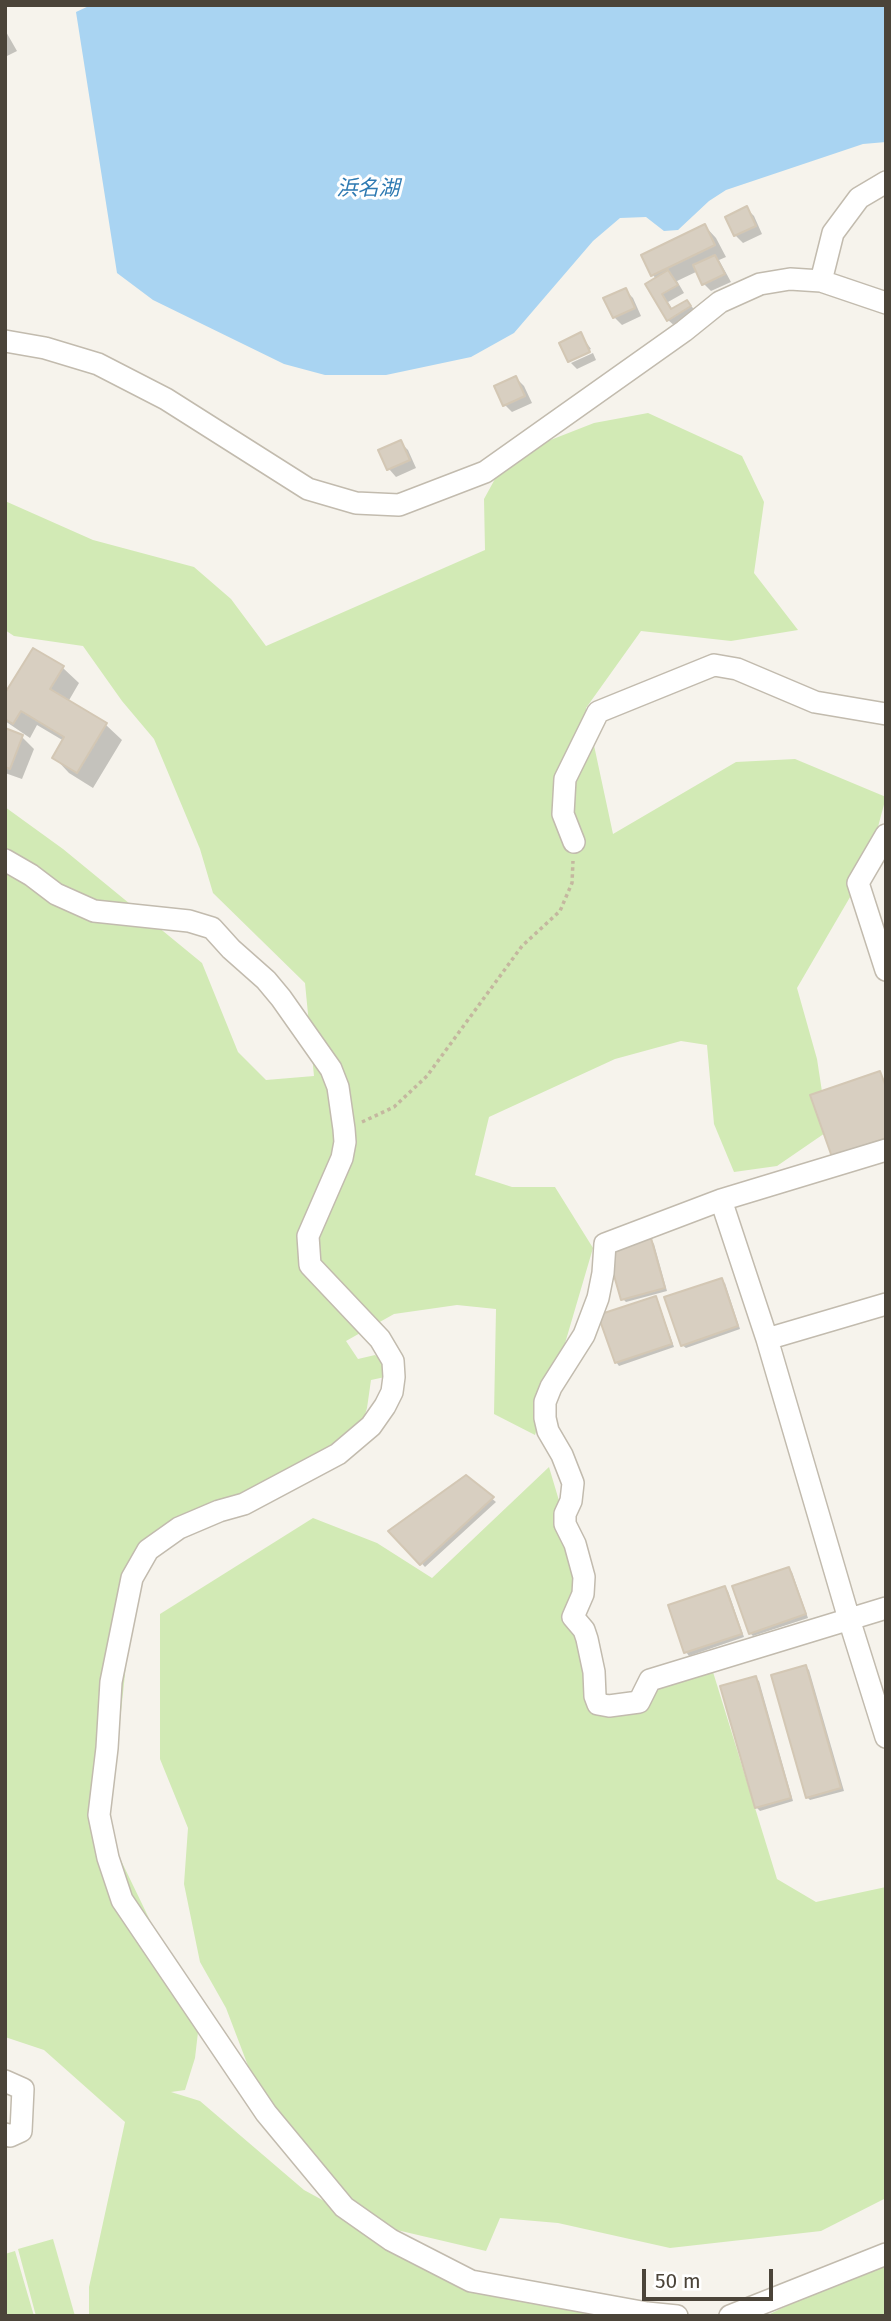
<!DOCTYPE html>
<html>
<head>
<meta charset="utf-8">
<style>
  body { margin:0 }
  #map { position:relative; width:891px; height:2321px; overflow:hidden; background:#f6f3ec; font-family:"Fira Sans",sans-serif }
  canvas { display:block }
  .frame { position:absolute; inset:0; border:7px solid #4b4439; pointer-events:none }
  .scale { position:absolute; left:642px; top:2269px; width:131px; height:32px; box-sizing:border-box; border:4px solid #4b4439; border-top:0; padding-left:9px; font-size:21px; line-height:24px; white-space:nowrap; color:#4b4439; -webkit-text-stroke:5px #fff; paint-order:stroke }
</style>
</head>
<body>
<div id="map">
<canvas width="891" height="2321"></canvas>
<div class="frame"></div>
<div class="scale">50 m</div>
</div>
<script>
const ctx = document.querySelector('canvas').getContext('2d');
ctx.lineJoin = 'round';
function paint(path, color) {
  ctx.fillStyle = color;
  ctx.fill(path, 'evenodd');
}
function shape(rows) {
  const path = new Path2D();
  for (const r of rows) {
    path.moveTo(r[0], r[1]);
    for (let i = 2; i < r.length; i += 2) path.lineTo(r[i], r[i + 1]);
  }
  return path;
}
function trace(path, color, width, dash) {
  ctx.strokeStyle = color;
  ctx.lineWidth = width;
  ctx.lineCap = dash ? 'butt' : 'round';
  ctx.setLineDash(dash || []);
  ctx.stroke(path);
}
function write(font, color, halo, rows, align = 'center') {
  ctx.font = font + ' "Fira Sans","Noto Sans JP",sans-serif';
  ctx.lineWidth = 6;
  ctx.setLineDash([]);
  ctx.textBaseline = 'middle';
  ctx.strokeStyle = halo;
  ctx.fillStyle = color;
  for (const [text, x, y, turn = 0] of rows) {
    ctx.save();
    ctx.translate(x, y);
    ctx.rotate((+turn || 0) * Math.PI / 180);
    ctx.textAlign = isNaN(turn) ? turn : align;
    if (halo) ctx.strokeText(text, 0, 0);
    ctx.fillText(text, 0, 0);
    ctx.restore();
  }
}
paint(shape([
  [648,413,742,456,764,502,754,573,798,630,731,641,641,631,586,708,613,834,736,762,795,759,886,797,867,868,797,988,817,1059,828,1131,777,1166,734,1172,714,1124,707,1045,681,1041,615,1059,489,1117,475,1175,512,1187,555,1187,593,1248,556,1374,535,1435,494,1414,496,1309,457,1305,394,1314,346,1341,358,1359,375,1355,399,1374,371,1380,367,1408,360,1431,325,1457,173,1526,125,1608,113,1616,109,1642,129,1636,119,1731,99,1815,189,2001,180,2003,198,2032,195,2058,185,2090,171,2092,200,2101,304,2190,471,2281,593,2316,89,2316,89,2287,125,2122,44,2050,5,2037,5,807,63,849,202,963,238,1052,266,1080,314,1076,305,983,213,893,200,849,154,739,122,701,83,646,14,636,5,630,5,501,93,540,194,567,231,599,266,646,485,550,484,499,507,457,594,423],
  [549,1467,579,1568,572,1594,595,1714,640,1711,657,1687,713,1672,777,1879,816,1902,886,1887,886,2198,821,2231,670,2248,558,2223,500,2218,486,2251,367,2223,266,2113,226,2008,200,1962,184,1884,188,1828,160,1759,160,1614,313,1518,377,1543,432,1578],
  [53,2239,75,2316,36,2316,18,2249],
  [15,2251,34,2316,5,2316,5,2254],
  [886,2256,886,2316,766,2316]
]), '#d2eab5');
paint(shape([
  [91,5,886,5,886,142,863,144,726,190,709,201,678,230,664,231,646,217,620,218,593,241,514,333,471,357,386,375,325,375,284,364,153,300,117,273,76,12]
]), '#a9d4f2');
paint(shape([
  [5,30,17,51,5,57],
  [746,208,754,216,762,234,743,243,735,235],
  [705,226,716,238,726,257,719,260,731,282,711,291,704,284,698,271,677,281,684,293,668,302,673,310,687,302,695,310,676,327,668,320,656,279,653,275],
  [625,290,633,298,641,316,622,325,614,317],
  [580,334,591,349,570,359,570,362,561,343],
  [593,353,596,360,577,369,571,363],
  [516,378,524,386,532,403,512,412,505,405],
  [400,442,408,450,416,468,396,477,389,469,381,451],
  [63,668,79,683,68,702,106,725,122,740,93,788,69,773,54,757,64,741,37,725,30,738,5,721,5,697],
  [5,730,22,737,34,749,22,779,5,773],
  [651,1240,654,1244,667,1291,626,1302,623,1299],
  [721,1280,725,1283,740,1329,686,1348,682,1345],
  [655,1298,658,1301,674,1347,619,1366,616,1362],
  [466,1477,496,1502,425,1567,391,1531],
  [789,1569,792,1572,808,1618,753,1636,750,1633],
  [725,1588,728,1591,744,1637,689,1656,686,1652,670,1606],
  [806,1667,809,1670,844,1791,810,1800,807,1797],
  [755,1678,759,1681,793,1801,760,1811,757,1808]
]), '#0003');
const building = shape([
  [747,206,756,226,734,236,725,217,747,206],
  [705,224,715,245,651,276,641,255,705,224],
  [715,255,725,274,702,285,693,265,715,255],
  [668,270,678,285,662,294,671,309,687,300,691,306,667,321,645,284,668,270],
  [626,288,635,308,613,318,603,298,626,288],
  [581,332,590,352,568,362,559,343,581,332],
  [516,376,525,396,503,406,494,386,516,376],
  [401,440,410,460,387,470,378,450,401,440],
  [33,648,64,666,50,689,107,723,77,773,52,758,64,737,21,711,13,724,5,719,5,693,33,648],
  [5,728,23,735,10,769,5,767,5,728],
  [880,1071,886,1087,886,1138,832,1157,810,1095,880,1071],
  [651,1238,665,1288,621,1300,607,1251,651,1238],
  [722,1278,738,1326,681,1346,664,1297,722,1278],
  [656,1296,672,1344,615,1363,598,1315,656,1296],
  [466,1475,494,1497,420,1565,388,1531,466,1475],
  [789,1567,806,1614,749,1634,732,1586,789,1567],
  [725,1586,742,1634,684,1653,668,1605,725,1586],
  [806,1665,841,1788,806,1798,771,1675,806,1665],
  [756,1676,791,1798,755,1808,720,1686,756,1676]
]);
paint(building, '#d8cfc1');
trace(building, '#d3c7b4', 2);
const minor = shape([
  [821,281,833,233,859,198,886,182],
  [5,341,45,348,98,364,166,399,308,489,356,503,399,505,485,472,684,331,720,302,760,284,790,279,821,281,886,303],
  [886,835,858,883,886,970],
  [574,842,563,814,565,779,598,712,714,665,737,669,815,702,886,714],
  [5,860,31,875,56,894,94,911,189,921,212,928,231,949,266,980,281,998,331,1069,338,1087,344,1129,345,1142,342,1158,308,1236,310,1265,380,1339,393,1361,394,1377,392,1392,385,1406,371,1426,338,1454,244,1504,219,1511,179,1528,148,1550,132,1578,111,1682,107,1748,99,1815,108,1858,122,1900,266,2113,344,2207,391,2240,471,2281,647,2313,677,2316],
  [886,1150,721,1200,605,1244,603,1273,598,1298,584,1335,551,1387,545,1402,545,1418,548,1431,562,1455,573,1483,571,1501,565,1514,565,1524,575,1544,584,1577,583,1594,573,1617,584,1630,587,1639,594,1672,595,1696,598,1704,609,1706,639,1702,650,1680,886,1608],
  [721,1200,767,1339,849,1619,886,1737],
  [767,1339,886,1304],
  [5,2081,23,2089,21,2131,10,2136,5,2134],
  [730,2316,886,2254]
]);
trace(minor, '#c2bbae', 24);
trace(shape([
  [362,1122,394,1107,427,1076,522,946,560,911,572,883,573,861]
]), '#c4b79f', 3.5, [3.5, 3.5]);
trace(minor, '#fff', 21);
write('italic 21px', '#2e7ab2', '#fff', [
  ["浜名湖",368,189]
]);
</script>
</body>
</html>
